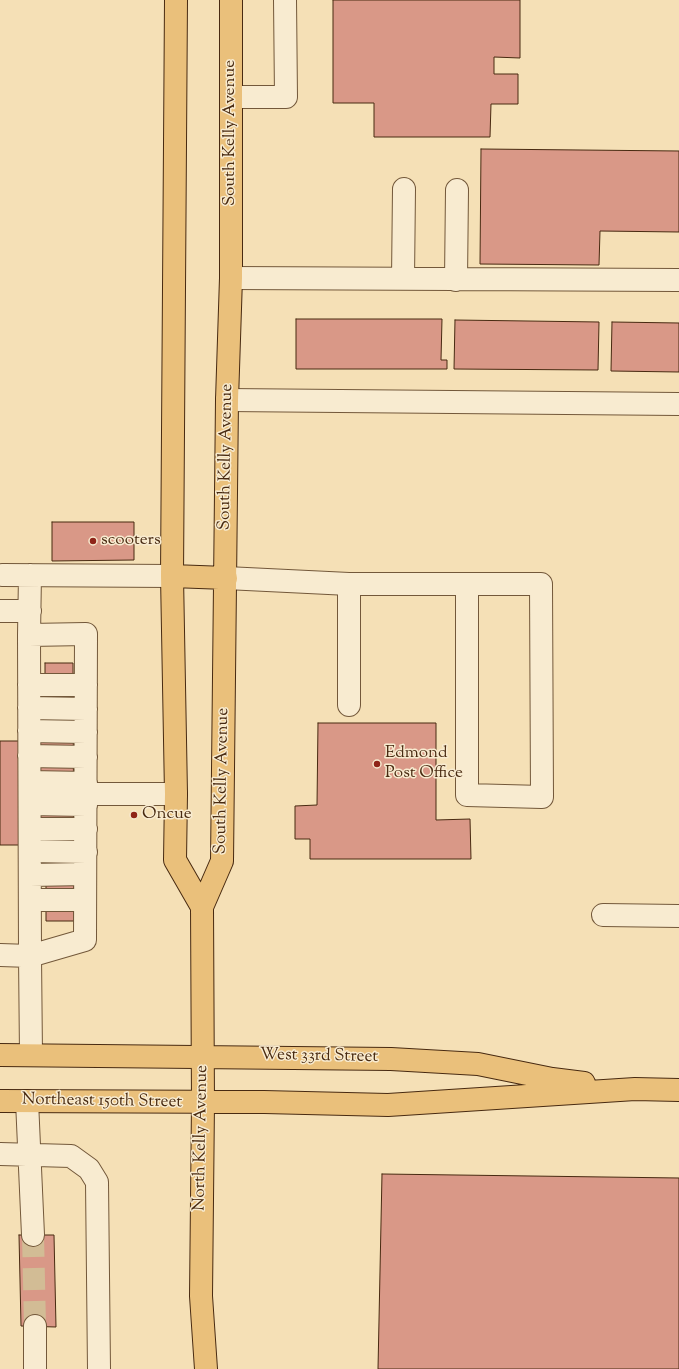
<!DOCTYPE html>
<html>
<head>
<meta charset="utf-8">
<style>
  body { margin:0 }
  canvas { display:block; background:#f5e0b6 }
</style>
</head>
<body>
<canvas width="679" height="1369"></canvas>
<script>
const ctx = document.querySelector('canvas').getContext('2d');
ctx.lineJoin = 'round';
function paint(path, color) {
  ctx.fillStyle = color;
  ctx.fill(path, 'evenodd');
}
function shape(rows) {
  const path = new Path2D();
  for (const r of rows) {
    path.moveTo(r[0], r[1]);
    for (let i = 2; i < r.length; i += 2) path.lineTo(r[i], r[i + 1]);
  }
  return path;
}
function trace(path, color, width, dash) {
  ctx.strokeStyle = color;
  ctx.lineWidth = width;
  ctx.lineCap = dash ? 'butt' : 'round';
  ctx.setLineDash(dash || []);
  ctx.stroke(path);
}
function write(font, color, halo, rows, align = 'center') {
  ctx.font = font + ' "Sorts Mill Goudy",serif';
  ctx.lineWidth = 3;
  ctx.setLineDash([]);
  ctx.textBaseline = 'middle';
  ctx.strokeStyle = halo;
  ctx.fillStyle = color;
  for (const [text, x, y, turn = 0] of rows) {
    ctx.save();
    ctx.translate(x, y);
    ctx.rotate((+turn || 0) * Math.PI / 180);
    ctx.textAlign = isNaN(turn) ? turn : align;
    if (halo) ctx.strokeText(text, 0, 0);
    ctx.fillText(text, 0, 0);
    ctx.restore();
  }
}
const building = shape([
  [333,0,520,0,520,58,494,57,494,74,518,74,518,104,491,104,490,137,374,137,374,103,333,103,333,0],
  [481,149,679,151,679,232,600,231,599,265,480,264,481,149],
  [296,319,442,319,441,360,447,360,447,369,296,369,296,319],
  [455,320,599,322,598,370,454,369,455,320],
  [612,322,679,323,679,372,611,371,612,322],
  [52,522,134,522,134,560,52,561,52,522],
  [45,663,73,663,74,921,46,921,46,862,30,845,0,845,0,741,30,741,45,727,45,663],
  [318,723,436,723,436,820,470,819,471,859,310,859,310,839,295,839,295,806,317,805,318,723],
  [382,1174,679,1178,679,1369,378,1369,382,1174],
  [19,1235,54,1235,56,1327,21,1326,19,1235]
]);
paint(building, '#d99887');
trace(building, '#482a11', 1);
trace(shape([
  [33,1235,35,1326]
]), '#d2bc95', 22, [22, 11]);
const minor = shape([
  [232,97,286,97,285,0],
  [231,278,679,280],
  [403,279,404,189],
  [456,280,457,190],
  [227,400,679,404],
  [2,575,172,576],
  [226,578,349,584,541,584,542,797,467,795,467,584],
  [0,611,30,611],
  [29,635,30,956,85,940,86,634,29,635,30,575],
  [29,685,86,685],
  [349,705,349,584],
  [29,708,86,709],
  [29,731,86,732],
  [29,756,86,757],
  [30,782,86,783],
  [86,794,176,794],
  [30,804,86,805],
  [30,829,86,829],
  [30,851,86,852],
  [30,875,85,874],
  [30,900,85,900],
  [603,915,679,916],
  [0,955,30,956,31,1055],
  [27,1101,33,1235],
  [0,1154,71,1156,89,1169,97,1182,99,1369],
  [35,1326,35,1369]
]);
const major = shape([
  [176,0,172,576,176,794,175,860,202,907],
  [172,576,226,578],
  [0,1055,391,1059,478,1064,552,1079,584,1083],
  [0,1101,264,1102,388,1105,635,1089,679,1090],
  [206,1369,201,1296,203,1103,202,907,222,861,227,400,231,278,231,0]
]);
trace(minor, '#73583a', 24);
trace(major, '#482a11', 24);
trace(minor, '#f8ebd0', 22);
trace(major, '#eac07b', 22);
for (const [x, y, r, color] of [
  [93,541,4,"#8f2418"],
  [377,764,4,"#8f2418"],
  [134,815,4,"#8f2418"]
]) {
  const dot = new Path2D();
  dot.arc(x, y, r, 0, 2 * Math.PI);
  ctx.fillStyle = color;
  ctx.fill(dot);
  trace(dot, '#f8ebd0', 1.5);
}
write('17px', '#482a11', '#f8ebd0', [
  ["South Kelly Avenue",231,133,-90],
  ["South Kelly Avenue",227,457,-89],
  ["South Kelly Avenue",223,781,-89],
  ["West 33rd Street",319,1057,1],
  ["Northeast 150th Street",102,1102,1],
  ["North Kelly Avenue",202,1138,-89]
]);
write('17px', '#482a11', '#f8ebd0', [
  ["scooters",101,541],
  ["Edmond",385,754],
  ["Post Office",385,774],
  ["Oncue",142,815]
], 'left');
</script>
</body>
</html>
